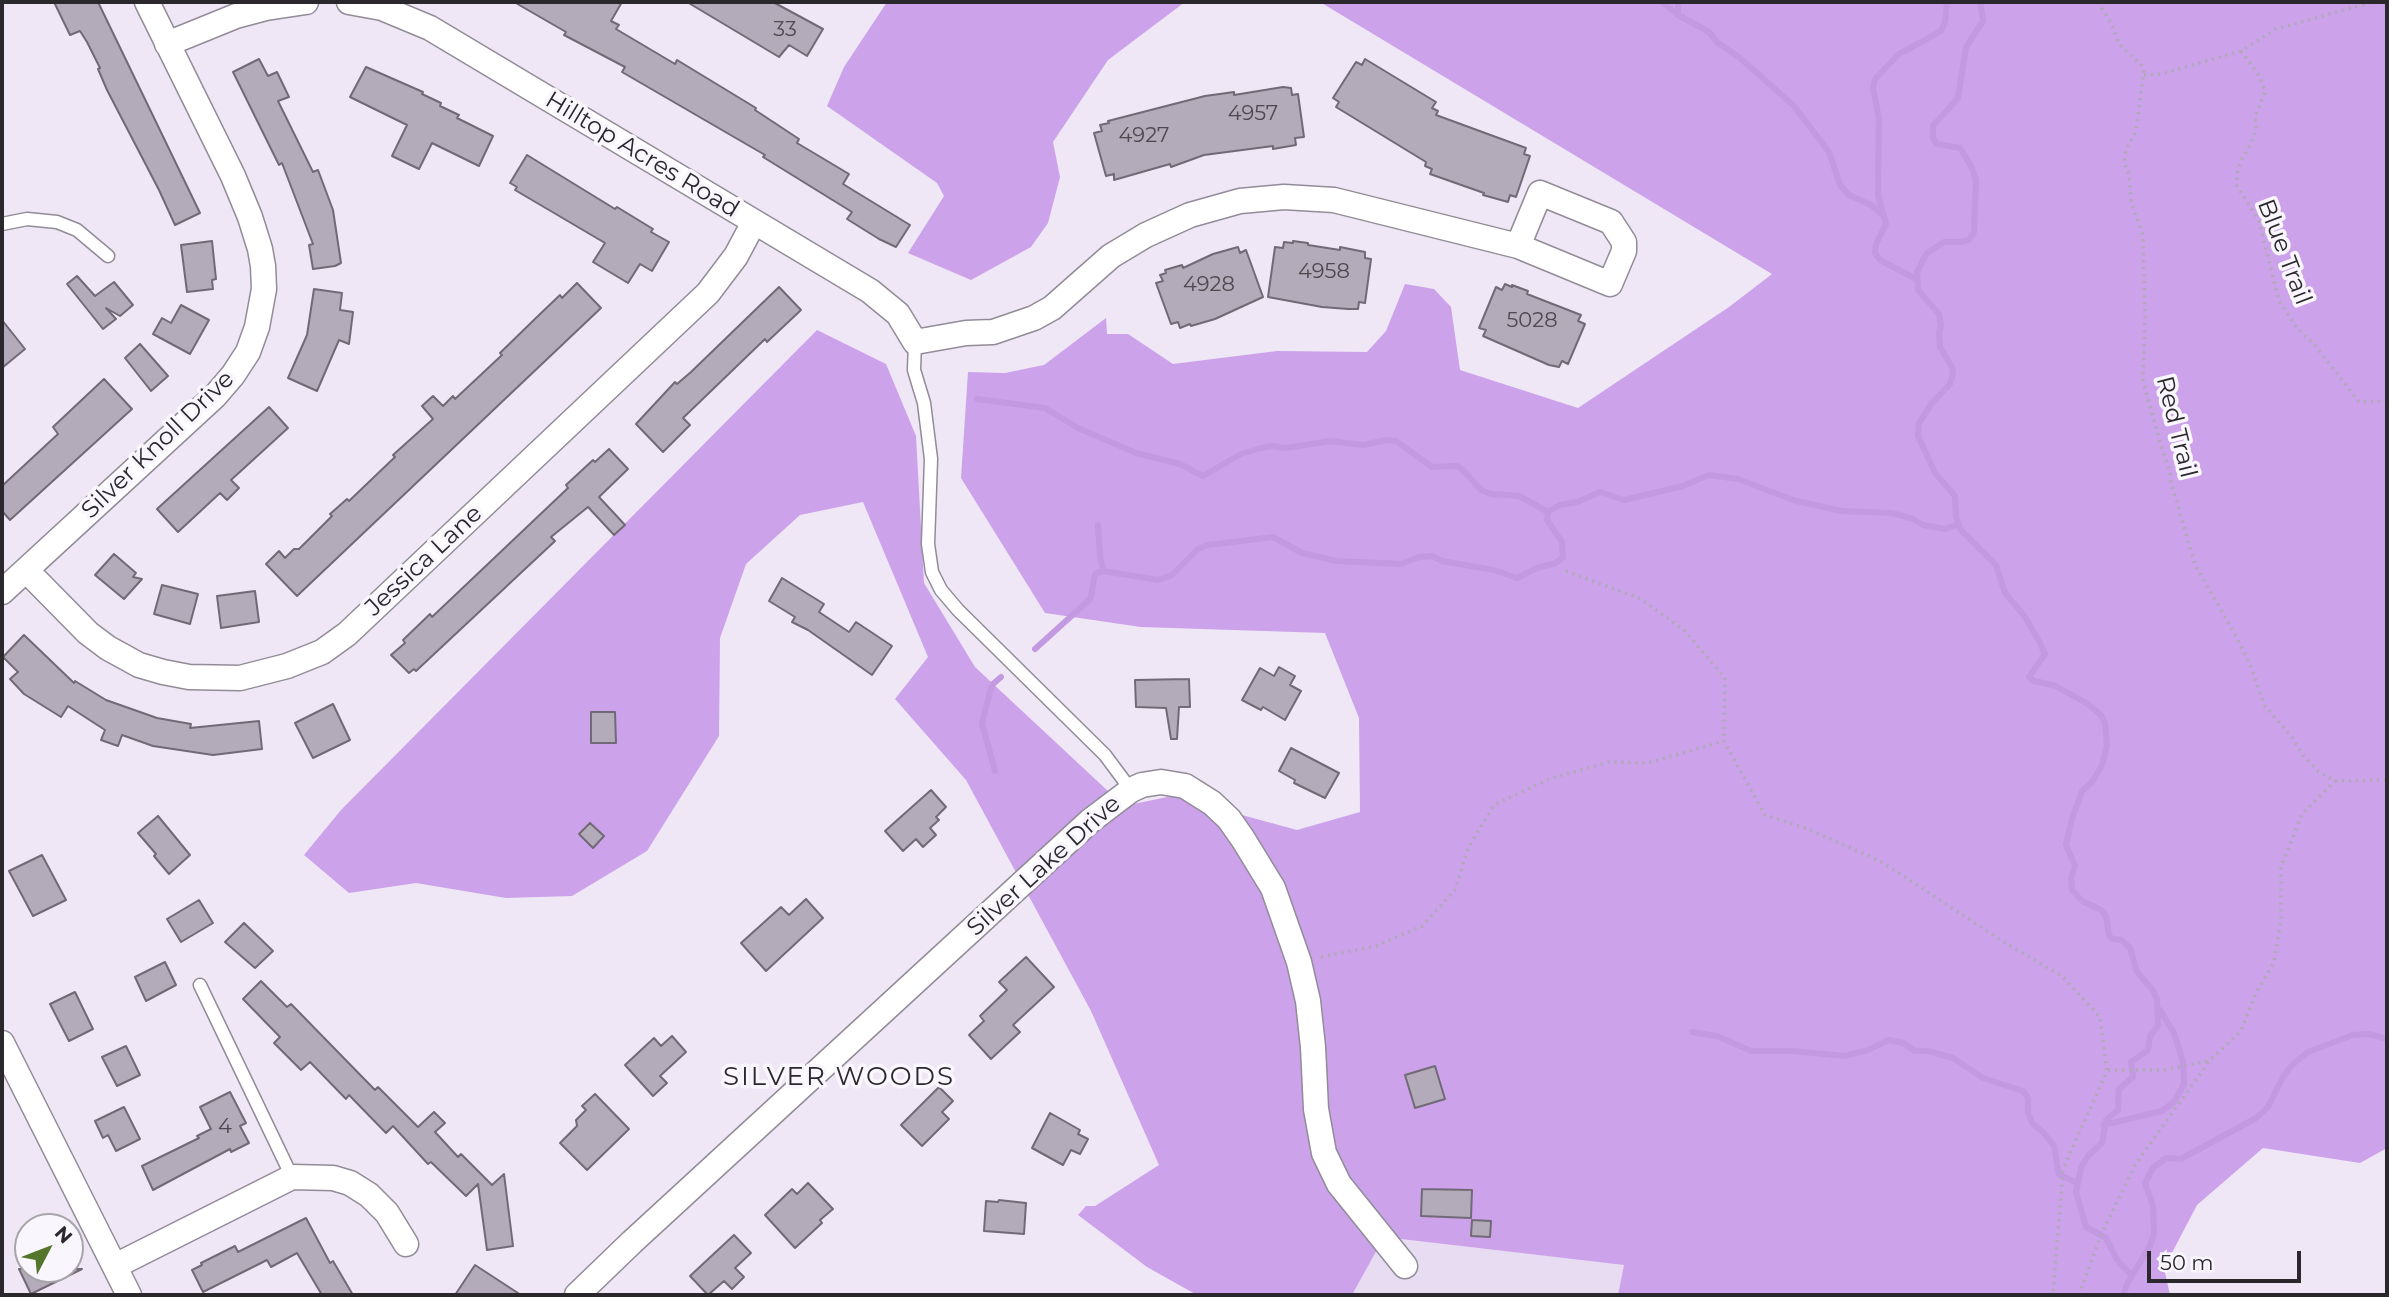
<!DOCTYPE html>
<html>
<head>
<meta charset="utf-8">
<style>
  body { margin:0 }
  #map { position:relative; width:2389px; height:1297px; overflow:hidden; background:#efe7f5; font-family:Montserrat,sans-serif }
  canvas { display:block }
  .frame { position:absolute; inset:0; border:4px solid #2b282d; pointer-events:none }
  .north { position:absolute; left:14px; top:1213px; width:70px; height:70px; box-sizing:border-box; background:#faf6fe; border:2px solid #a7a4aa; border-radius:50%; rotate:48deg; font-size:19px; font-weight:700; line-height:28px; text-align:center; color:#2b282d }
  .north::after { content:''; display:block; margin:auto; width:24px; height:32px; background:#54752c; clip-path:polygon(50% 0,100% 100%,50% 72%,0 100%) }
  .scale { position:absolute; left:2147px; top:1251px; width:154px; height:32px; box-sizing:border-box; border:4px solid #2b282d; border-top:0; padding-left:9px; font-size:21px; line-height:24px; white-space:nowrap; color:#2b282d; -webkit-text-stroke:5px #faf6fe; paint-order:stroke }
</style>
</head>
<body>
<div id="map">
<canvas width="2389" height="1297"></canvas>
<div class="frame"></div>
<div class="north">N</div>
<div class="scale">50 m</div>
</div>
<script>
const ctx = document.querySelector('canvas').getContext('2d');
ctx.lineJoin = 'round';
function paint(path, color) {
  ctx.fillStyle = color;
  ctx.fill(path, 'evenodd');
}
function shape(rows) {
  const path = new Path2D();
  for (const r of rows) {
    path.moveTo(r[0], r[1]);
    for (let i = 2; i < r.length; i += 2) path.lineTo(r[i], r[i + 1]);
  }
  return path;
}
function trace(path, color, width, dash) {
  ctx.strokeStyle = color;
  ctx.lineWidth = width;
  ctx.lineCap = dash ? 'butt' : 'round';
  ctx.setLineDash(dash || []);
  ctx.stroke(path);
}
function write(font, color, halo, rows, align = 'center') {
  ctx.font = font + ' Montserrat,sans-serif';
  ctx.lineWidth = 7;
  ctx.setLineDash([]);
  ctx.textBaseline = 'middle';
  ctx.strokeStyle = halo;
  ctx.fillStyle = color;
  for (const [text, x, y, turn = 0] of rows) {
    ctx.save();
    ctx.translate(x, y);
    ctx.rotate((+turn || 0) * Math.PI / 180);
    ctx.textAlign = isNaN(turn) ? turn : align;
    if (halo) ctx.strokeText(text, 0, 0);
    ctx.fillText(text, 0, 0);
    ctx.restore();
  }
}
paint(shape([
  [1384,1237,1624,1265,1618,1295,1352,1295]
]), '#e7dcf1');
paint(shape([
  [887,2,1185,2,1108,60,1053,142,1060,177,1048,223,1031,247,971,280,908,253,944,196,937,183,827,106,844,67],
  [1320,2,2387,2,2387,1148,2360,1163,2263,1148,2197,1205,2164,1268,2170,1295,1618,1295,1624,1265,1384,1237,1352,1295,1197,1295,1147,1267,1078,1215,1086,1206,1095,1206,1159,1165,1091,1011,966,780,895,699,928,657,863,502,800,515,746,564,720,638,719,736,647,851,572,896,506,898,416,883,349,893,304,855,341,810,817,330,886,364,916,436,924,583,975,667,1124,806,1172,796,1297,830,1360,812,1359,718,1325,633,1141,627,1045,613,961,478,968,372,1005,373,1044,365,1106,318,1107,334,1128,334,1173,364,1277,351,1367,352,1386,331,1405,284,1434,289,1451,307,1460,370,1578,408,1729,307,1772,274]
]), '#cca2eb');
trace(shape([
  [1662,2,1678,15,1709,32,1718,43,1739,57,1794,106,1829,152,1840,185,1849,195,1871,205,1883,215],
  [1678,2,1678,15],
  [1980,2,1983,21,1966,47,1958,98,1933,126,1933,138,1937,144,1960,148,1971,166,1976,180,1974,232,1969,240,1960,242,1944,242,1927,253,1917,272,1918,290,1939,314,1941,325,1939,333,1940,347,1952,367,1953,374,1950,384,1932,403,1919,423,1918,436,1935,473,1955,496,1956,517,1960,529,1996,565,2005,593,2025,617,2039,641,2045,654,2029,677,2034,681,2056,686,2088,704,2101,715,2105,723,2107,746,2102,765,2093,781,2082,791,2072,819,2066,845,2075,866,2071,878,2072,890,2082,901,2101,910,2106,916,2109,935,2112,939,2121,940,2130,948,2137,972,2152,989,2157,999,2158,1026,2150,1036,2148,1050,2131,1062,2133,1077,2119,1089,2118,1110,2106,1120,2102,1143,2088,1156,2081,1168,2076,1192,2086,1227,2106,1238,2117,1260,2132,1276],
  [1916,279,1880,260,1875,253,1876,244,1886,224,1878,195,1879,119,1873,88,1875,79,1899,54,1941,31,1945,22,1947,2],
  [977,399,1045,408,1078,428,1136,453,1180,464,1203,476,1241,454,1261,448,1273,446,1285,448,1331,441,1363,445,1386,440,1396,441,1432,467,1457,466,1463,470,1481,490,1491,494,1519,496,1548,512],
  [1548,512,1560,505,1577,502,1600,492,1624,500,1683,486,1709,475,1738,479,1796,501,1842,511,1892,513,1913,519,1923,525,1945,529,1959,524],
  [1098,525,1100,556,1103,571],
  [1035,649,1088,601,1091,597,1095,574,1103,571,1158,580,1172,575,1198,549,1208,545,1273,537,1302,553,1336,561,1401,564,1419,557,1432,556,1442,561,1494,570,1517,578,1537,568,1556,563,1563,557,1562,542,1547,520,1548,512],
  [995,771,982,723,990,692,993,684,1001,677],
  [1692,1032,1717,1036,1751,1051,1792,1051,1845,1056,1868,1050,1889,1040,1903,1043,1915,1051,1928,1051,1953,1058,1983,1078,2023,1091,2028,1098,2028,1113,2032,1123,2043,1132,2054,1146,2059,1175,2078,1183],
  [2104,1125,2162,1111,2174,1102,2184,1084,2183,1061,2174,1033,2160,1010],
  [2123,1295,2128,1282,2150,1246,2154,1234,2153,1206,2145,1183,2153,1168,2166,1158,2181,1159,2256,1118,2268,1107,2283,1077,2292,1065,2308,1052,2353,1035,2369,1034,2387,1039]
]), '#c399e2', 6);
const building = shape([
  [54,2,98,2,200,213,175,225,159,190,107,90,98,69,100,68,87,42,80,31,70,35,54,2],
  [514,2,622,2,611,21,619,25,616,29,675,64,677,60,756,108,755,110,799,139,797,143,849,174,843,184,910,225,896,247,879,239,847,219,852,212,763,157,765,155,622,72,625,67,564,35,566,32,514,2],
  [687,2,773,2,823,29,807,56,789,45,779,57,687,2],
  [259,59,268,76,277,72,289,97,278,101,313,172,318,170,333,210,341,263,335,266,313,269,309,245,313,244,282,163,279,165,233,72,259,59],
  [1365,59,1436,102,1432,108,1438,111,1436,115,1526,148,1524,154,1530,156,1516,197,1510,195,1508,202,1483,195,1484,193,1430,174,1432,169,1425,166,1426,162,1336,107,1339,102,1333,98,1356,62,1362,65,1365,59],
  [366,67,423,92,422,94,441,103,440,106,459,115,457,118,493,136,479,166,432,143,419,169,392,156,407,125,350,97,366,67],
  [1283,87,1291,88,1292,95,1298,94,1304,137,1295,138,1296,145,1273,149,1273,146,1204,155,1171,167,1170,164,1114,180,1114,174,1106,176,1094,133,1102,131,1100,125,1109,123,1108,121,1205,96,1234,92,1234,95,1283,87],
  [527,155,615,209,617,207,653,229,651,232,669,242,652,271,640,264,628,283,593,262,605,243,515,190,517,187,510,183,527,155],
  [212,241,216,279,212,280,213,289,187,292,181,245,212,241],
  [1293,241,1308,243,1308,245,1340,250,1340,247,1365,252,1365,258,1371,259,1365,303,1359,302,1358,309,1348,309,1322,307,1268,297,1275,247,1283,248,1284,242,1293,243,1293,241],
  [1238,247,1240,253,1246,250,1263,297,1215,319,1191,326,1190,324,1180,328,1178,322,1171,324,1156,283,1163,281,1160,275,1166,273,1165,270,1182,265,1183,268,1213,254,1238,247],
  [77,276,95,296,114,282,133,305,120,316,106,308,116,319,103,329,67,284,77,276],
  [577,283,601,308,297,596,266,564,279,551,285,558,294,549,299,549,332,516,330,514,347,499,349,501,395,457,393,455,433,419,422,406,433,396,443,406,453,396,455,399,502,355,500,353,538,316,560,295,562,298,577,283],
  [1505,284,1512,287,1512,285,1528,291,1527,294,1581,315,1578,321,1585,324,1568,364,1562,361,1559,367,1549,365,1483,336,1486,330,1479,328,1496,287,1502,290,1505,284],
  [779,287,801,310,767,342,765,339,683,418,690,425,663,452,636,424,675,382,677,384,691,372,779,287],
  [314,289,342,293,340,310,353,312,349,344,339,340,317,391,288,378,307,335,314,289],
  [181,305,209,320,190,354,153,334,162,318,171,323,181,305],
  [2,320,25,349,2,368,2,320],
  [140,344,168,376,151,391,125,358,140,344],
  [104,379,132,409,10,520,2,511,2,486,58,434,53,427,104,379],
  [269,407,288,428,231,480,239,488,227,500,220,493,178,532,157,509,269,407],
  [609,449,628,469,599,497,625,525,614,535,588,507,551,537,555,541,416,671,414,669,409,673,391,655,405,643,403,640,430,614,432,617,568,488,566,485,593,460,595,462,609,449],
  [114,554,136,573,133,577,142,579,124,599,95,575,114,554],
  [782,578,824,604,819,612,849,632,856,622,892,646,872,675,808,630,792,622,795,617,769,601,782,578],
  [162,585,198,594,190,624,154,614,162,585],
  [255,591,259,622,221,628,217,596,255,591],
  [24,635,74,683,75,681,106,700,157,718,191,724,190,728,259,721,262,749,213,755,153,746,122,735,118,746,101,740,105,730,68,706,61,717,24,694,10,679,18,672,3,657,24,635],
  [1279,667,1295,676,1290,685,1301,691,1285,720,1263,707,1261,710,1242,700,1260,668,1274,676,1279,667],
  [1189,679,1190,707,1179,707,1177,739,1171,739,1166,708,1136,707,1135,680,1189,679],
  [333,704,350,740,313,758,295,723,333,704],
  [591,712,615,712,616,743,591,743,591,712],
  [1291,748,1339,773,1325,798,1294,783,1295,780,1279,771,1291,748],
  [931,790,946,807,936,817,939,820,930,828,936,835,923,847,916,839,903,851,885,831,931,790],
  [158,816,190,855,169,874,154,856,156,854,138,833,158,816],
  [590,823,604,836,593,848,579,834,590,823],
  [42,855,66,900,33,916,9,871,42,855],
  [806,899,823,918,766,971,741,943,781,907,789,915,806,899],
  [199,900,213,923,181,942,167,919,199,900],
  [244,923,273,951,255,968,225,942,244,923],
  [1026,957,1054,987,1013,1025,1020,1032,991,1059,969,1035,984,1021,980,1016,1007,990,999,982,1026,957],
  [165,962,176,985,146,1001,135,977,165,962],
  [261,981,287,1007,291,1004,375,1090,378,1087,418,1127,434,1112,445,1123,435,1132,458,1157,461,1154,492,1185,504,1174,513,1246,487,1250,478,1184,466,1196,431,1162,428,1164,393,1126,386,1133,349,1095,346,1099,310,1062,301,1070,274,1043,280,1037,243,999,261,981],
  [75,992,93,1029,69,1041,50,1004,75,992],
  [672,1036,686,1052,660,1076,667,1083,653,1096,625,1065,654,1038,661,1046,672,1036],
  [126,1046,140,1075,117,1086,102,1057,126,1046],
  [1435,1066,1445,1099,1415,1108,1405,1075,1435,1066],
  [939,1087,953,1101,942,1112,949,1119,922,1146,901,1125,939,1087],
  [230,1092,246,1123,240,1126,249,1143,231,1152,230,1149,153,1190,142,1166,199,1138,197,1136,211,1129,200,1107,230,1092],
  [595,1094,629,1129,587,1170,560,1143,577,1126,576,1120,586,1110,582,1106,595,1094],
  [124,1107,140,1139,116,1151,108,1135,103,1138,95,1121,124,1107],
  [1050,1113,1080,1130,1078,1134,1088,1139,1080,1154,1071,1150,1063,1165,1032,1148,1050,1113],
  [808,1183,833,1209,820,1220,822,1223,795,1248,765,1215,792,1189,797,1194,808,1183],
  [1422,1189,1472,1190,1471,1218,1421,1216,1422,1189],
  [999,1200,1026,1203,1024,1234,984,1231,986,1201,998,1202,999,1200],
  [306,1218,330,1263,333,1261,353,1295,322,1295,297,1253,271,1267,267,1260,203,1292,192,1270,202,1265,201,1263,235,1246,238,1252,306,1218],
  [1472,1220,1491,1221,1490,1237,1471,1236,1472,1220],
  [734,1235,751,1253,735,1268,744,1277,732,1289,724,1281,708,1295,690,1276,734,1235],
  [475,1265,521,1295,455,1295,475,1265],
  [19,1269,82,1269,31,1294,19,1269]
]);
paint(building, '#b3abb9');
trace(building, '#716a76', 2);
const service = shape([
  [2,224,27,219,57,222,77,230,108,256],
  [915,342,914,370,924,403,931,459,928,544,932,572,941,590,958,610,1105,755,1131,790],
  [200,985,292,1177]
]);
const minor = shape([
  [349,2,382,8,430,28,870,291,898,314,915,342,966,333,993,332,1034,318,1052,308,1111,256,1146,235,1190,215,1240,201,1284,197,1334,200,1518,246],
  [167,44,236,16,266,8,306,2],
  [1540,193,1611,222,1624,242,1624,251,1610,284,1518,246,1540,193],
  [26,570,88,633,108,648,139,665,163,672,189,677,240,678,287,666,322,652,347,634,708,293,736,256,754,222],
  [2,592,215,396,233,375,248,352,257,327,264,289,263,266,260,249,250,217,233,176,147,2],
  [2,1043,129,1295],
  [115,1266,292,1177,333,1178,350,1183,369,1195,387,1213,406,1244],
  [577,1295,632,1242,1090,821,1131,790,1142,785,1161,782,1185,786,1212,803,1229,819,1243,839,1273,888,1299,962,1308,1001,1313,1047,1316,1109,1324,1153,1339,1184,1405,1266]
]);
trace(service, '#928b98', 15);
trace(minor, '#928b98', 27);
trace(shape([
  [2098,2,2111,23,2119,44,2141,65,2144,70,2136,131,2126,150,2124,162,2129,175,2131,202,2143,235,2145,315,2143,381,2162,449,2170,471,2171,482,2195,565,2231,627,2249,662,2265,706,2291,736,2303,755,2318,771,2335,781,2387,780],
  [2386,2,2387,13],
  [2241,51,2260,77,2265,92,2255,117,2256,130,2251,144,2242,159,2237,173,2237,186,2259,221,2279,301,2297,328,2314,344,2359,402,2387,401],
  [2144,75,2161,74,2241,51,2276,29,2373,2],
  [1566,571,1641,599,1684,630,1725,678,1724,741],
  [1321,957,1376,946,1422,926,1455,890,1468,848,1494,805,1549,779,1609,762,1648,763,1724,741,1765,815,1808,829,1882,862,2007,944,2062,976,2100,1017,2107,1071,2063,1169,2053,1295],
  [2108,1070,2164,1070,2208,1061],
  [2079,1295,2101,1235,2135,1165,2210,1060,2241,1031,2256,993,2274,962,2281,919,2281,867,2302,814,2335,781]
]), '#b0aab5', 3.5, [2, 5]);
trace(service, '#fff', 12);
trace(minor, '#fff', 24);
write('21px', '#4d4950', null, [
  ["33",785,30],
  ["4957",1253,114],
  ["4927",1144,136],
  ["4958",1324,272],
  ["4928",1209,285],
  ["5028",1532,321],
  ["4",225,1127]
]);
write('24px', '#2b282d', '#faf6fe', [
  ["Hilltop Acres Road",642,155,31],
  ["Blue Trail",2284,252,69],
  ["Red Trail",2176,427,76],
  ["Silver Knoll Drive",158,445,-44],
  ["Jessica Lane",424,561,-43],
  ["Silver Lake Drive",1044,866,-42]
]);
ctx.letterSpacing = '2px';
write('26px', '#2b282d', '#faf6fe', [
  ["SILVER WOODS",839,1077]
]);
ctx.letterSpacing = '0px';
</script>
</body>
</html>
